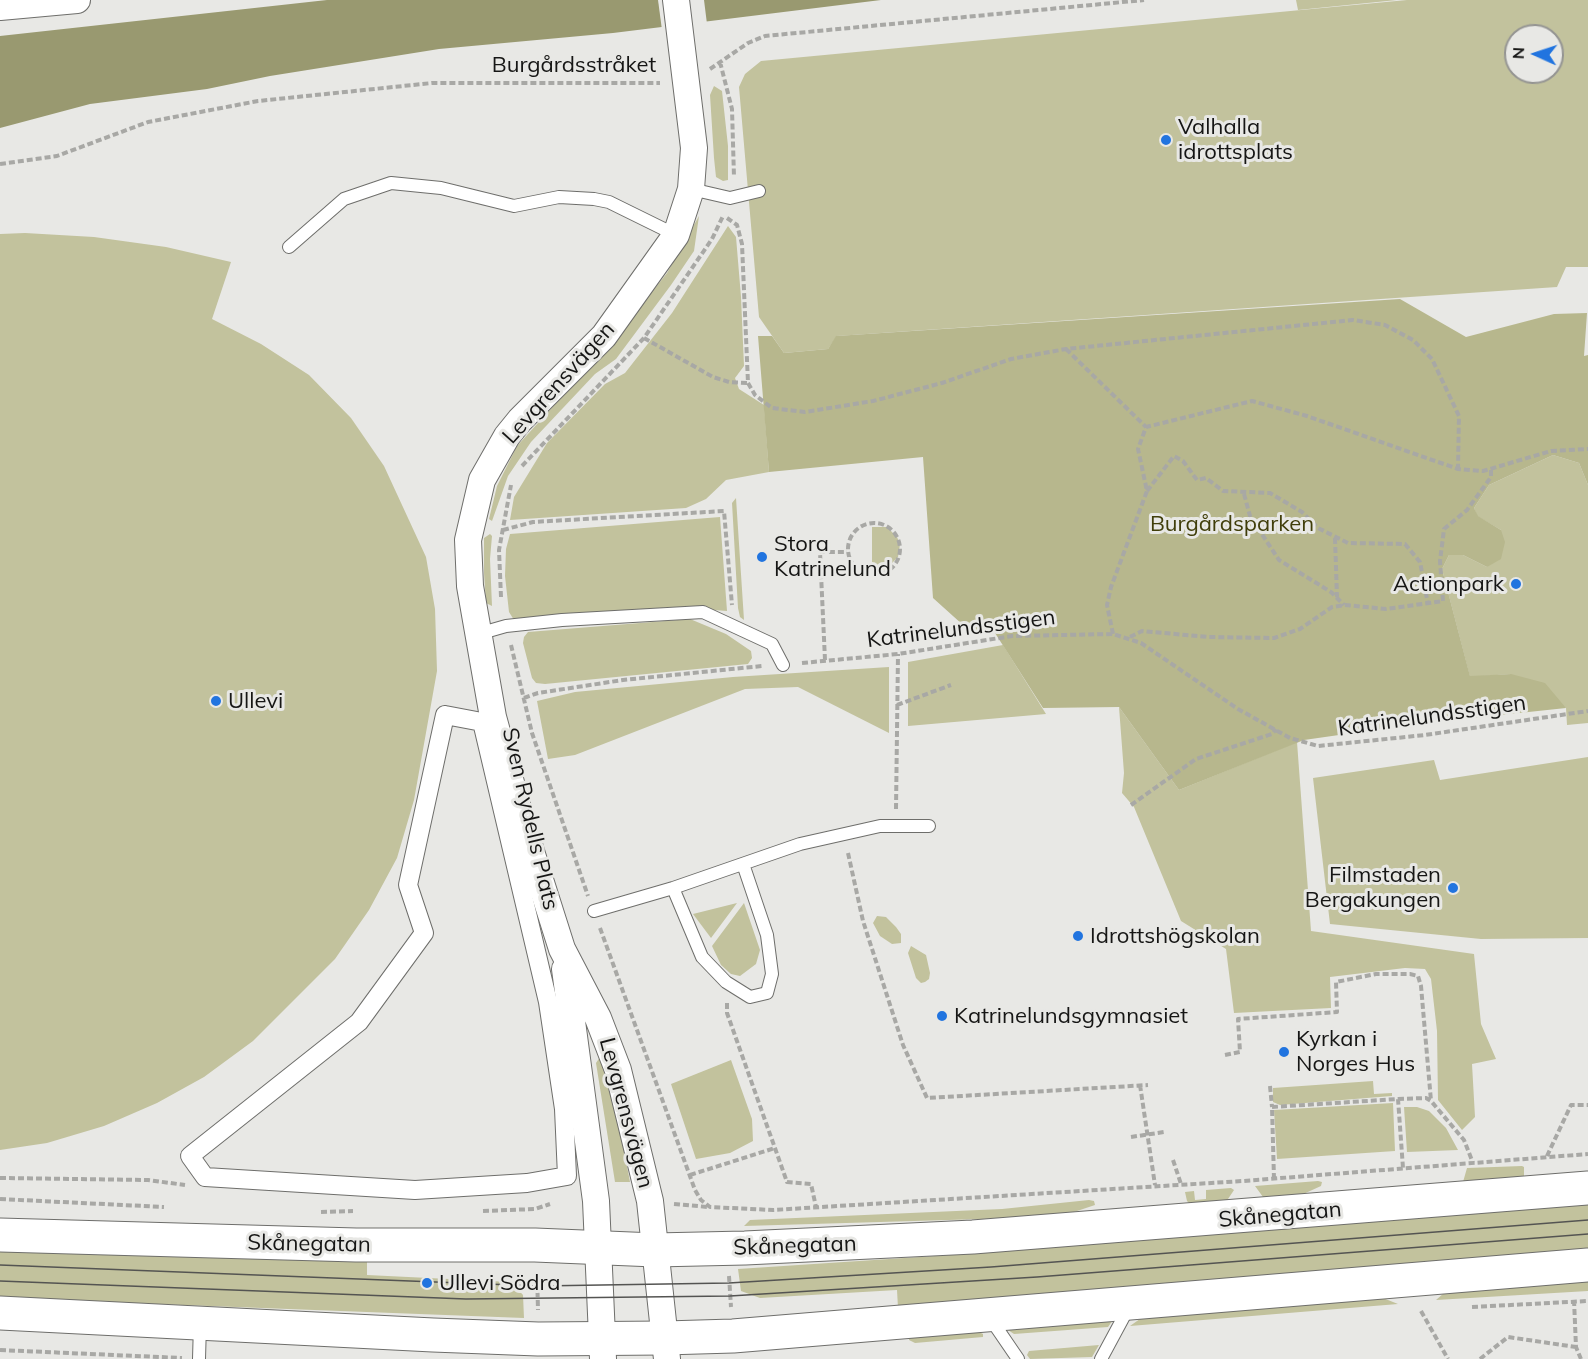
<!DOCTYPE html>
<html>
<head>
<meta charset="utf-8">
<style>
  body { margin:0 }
  #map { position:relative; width:1588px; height:1359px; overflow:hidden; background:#e8e8e5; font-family:Mulish,sans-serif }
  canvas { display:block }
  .north { position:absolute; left:1504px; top:24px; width:60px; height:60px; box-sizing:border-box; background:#e8e8e5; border:2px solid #949492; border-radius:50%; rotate:273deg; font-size:16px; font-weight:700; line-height:24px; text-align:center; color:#161615 }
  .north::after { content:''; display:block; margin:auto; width:21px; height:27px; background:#2174df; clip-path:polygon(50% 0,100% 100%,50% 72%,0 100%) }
</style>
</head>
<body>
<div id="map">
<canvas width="1588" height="1359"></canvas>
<div class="north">N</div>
</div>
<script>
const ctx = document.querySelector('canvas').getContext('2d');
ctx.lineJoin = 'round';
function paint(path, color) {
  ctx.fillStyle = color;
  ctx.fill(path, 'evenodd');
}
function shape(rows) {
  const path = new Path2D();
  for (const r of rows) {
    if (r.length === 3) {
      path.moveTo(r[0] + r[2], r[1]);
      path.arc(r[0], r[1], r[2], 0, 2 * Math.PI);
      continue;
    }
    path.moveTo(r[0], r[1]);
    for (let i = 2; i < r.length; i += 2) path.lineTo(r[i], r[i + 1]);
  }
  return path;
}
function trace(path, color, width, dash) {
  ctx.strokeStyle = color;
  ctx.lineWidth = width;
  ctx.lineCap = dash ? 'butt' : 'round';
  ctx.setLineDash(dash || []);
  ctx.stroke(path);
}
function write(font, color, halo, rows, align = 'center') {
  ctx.font = font + ' Mulish,sans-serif';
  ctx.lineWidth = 6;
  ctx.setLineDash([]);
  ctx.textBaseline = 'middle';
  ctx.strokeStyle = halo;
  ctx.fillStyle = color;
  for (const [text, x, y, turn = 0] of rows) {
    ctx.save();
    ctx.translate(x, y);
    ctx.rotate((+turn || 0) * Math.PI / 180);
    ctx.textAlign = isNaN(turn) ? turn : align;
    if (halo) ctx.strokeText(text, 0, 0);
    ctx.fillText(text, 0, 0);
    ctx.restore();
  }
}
paint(shape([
  [1296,0,1397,0,1298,10],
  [1407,0,1588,0,1588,267,1566,267,1557,287,837,336,828,349,784,353,759,317,739,87,745,74,761,61],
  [1516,36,1552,36,1552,72,1516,72],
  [714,86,722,91,728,146,728,180,723,181,716,177,714,158,710,95],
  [699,216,694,251,671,285,616,359,595,374,531,442,508,476,492,521,489,519,497,486,517,446,619,334,667,273],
  [728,226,736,237,741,297,744,366,735,378,739,389,764,405,769,472,726,480,706,499,686,508,510,520,514,497,547,443,605,384,625,373,672,313],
  [25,233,94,237,166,247,231,262,212,319,261,344,309,375,351,418,384,466,426,557,435,609,437,671,414,800,397,858,369,910,335,959,253,1041,204,1077,157,1103,104,1126,47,1143,0,1150,0,234],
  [1553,455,1579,463,1588,485,1588,723,1567,725,1566,708,1510,674,1470,677,1442,569,1449,555,1463,555,1487,567,1501,530,1477,516,1474,508,1489,485],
  [736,498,744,620,740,617,738,608,732,503],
  [720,517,727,611,674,607,514,620,509,612,505,576,506,549,510,534],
  [872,527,887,527,897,537,900,544,898,557,885,570,872,571],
  [490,534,492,536,490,559,492,606,486,603,484,573,484,538],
  [690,619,726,634,751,651,752,658,748,664,545,684,536,683,532,678,523,643,524,637,528,632],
  [1003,645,1046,714,908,726,908,662],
  [889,667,889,733,798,687,745,689,575,755,548,759,537,701,575,692,733,677],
  [1119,707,1179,790,1297,742,1311,931,1474,954,1481,1024,1496,1059,1472,1064,1475,1117,1462,1130,1438,1100,1437,1031,1431,979,1425,969,1405,968,1330,977,1331,1008,1234,1013,1226,949,1181,921,1134,807,1122,793,1124,773],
  [1588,757,1588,938,1481,939,1330,924,1313,778,1434,760,1440,780],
  [737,903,711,938,693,914],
  [744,903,760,950,756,964,740,976,731,974,721,965,712,946],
  [877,916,886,917,896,927,901,934,901,943,892,944,880,936,873,923],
  [911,946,926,955,930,973,929,979,925,982,921,983,916,978,908,953],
  [600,1057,620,1130,630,1182,615,1182,596,1063],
  [731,1060,752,1119,753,1141,730,1153,696,1159,671,1084],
  [1373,1081,1374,1094,1392,1093,1392,1096,1280,1105,1273,1102,1273,1088],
  [1393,1103,1395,1151,1277,1159,1274,1110],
  [1404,1107,1417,1107,1429,1111,1446,1128,1458,1150,1407,1152],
  [1522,1166,1524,1167,1524,1177,1463,1182,1467,1168],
  [1318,1181,1322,1182,1321,1186,1299,1196,1273,1200,1263,1197,1255,1186],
  [1231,1188,1234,1190,1226,1202,1192,1206,1187,1201,1185,1192,1194,1191,1195,1200,1206,1199,1206,1190],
  [1089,1200,1094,1201,1095,1205,1068,1214,1050,1217,744,1226,750,1220,1002,1209],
  [1588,1204,1588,1251,898,1308,897,1290,760,1298,741,1291,738,1269,980,1253],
  [0,1248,367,1258,367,1275,511,1282,523,1295,524,1318,0,1298],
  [1588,1278,1588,1291,1436,1300,1444,1293],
  [1383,1298,1398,1304,1130,1326,1144,1316],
  [1113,1320,1108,1327,1014,1334,1008,1330],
  [975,1330,983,1334,983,1337,915,1343,909,1340,909,1335],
  [1099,1345,1092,1357,1030,1359,1027,1355,1029,1351]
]), '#c2c29d');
paint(shape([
  [1400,299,1466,337,1554,314,1587,313,1584,356,1588,355,1588,485,1579,463,1553,455,1489,485,1474,508,1478,516,1501,530,1505,542,1501,559,1487,567,1463,555,1449,555,1442,569,1470,676,1511,674,1545,683,1566,708,1416,724,1304,740,1179,790,1119,707,1043,708,995,633,973,634,933,598,923,457,769,472,758,336,772,336,784,353,828,349,836,336]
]), '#b7b78d');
paint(shape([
  [327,0,881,0,613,33,439,49,270,76,207,89,90,104,0,128,0,36]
]), '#999970');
paint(shape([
  [658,0,704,0,707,24,662,30]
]), '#e8e8e5');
const service = shape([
  [691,189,730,198,759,191],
  [289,247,344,199,391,183,441,188,514,206,559,197,594,199,609,202,676,235],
  [478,634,506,626,562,620,703,612,772,644,783,665],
  [673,888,702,957,726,982,750,997,767,993,772,974,767,935,743,864],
  [594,911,673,888,800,844,880,826,929,826],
  [990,1318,1018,1359],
  [199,1359,200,1324],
  [1101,1359,1129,1307]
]);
const pedestrian = shape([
  [445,715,482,722,548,1002,564,1109,567,1176,527,1183,415,1190,205,1177,190,1156,359,1022,424,933,408,885,445,715]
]);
const minor = shape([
  [0,7,77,0],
  [565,969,596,1201,603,1359],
  [667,1359,650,1201,618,1070,598,1018,562,949,522,823,493,717,470,586,468,540,482,480,507,436,520,420,604,336,676,235,691,189,694,148,676,0]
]);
const secondary = shape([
  [0,1235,356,1245,535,1245,655,1250,745,1248,973,1237,1588,1188],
  [0,1313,433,1335,538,1339,665,1338,733,1336,1588,1265]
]);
trace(service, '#6e6e6b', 14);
trace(pedestrian, '#6e6e6b', 20);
trace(minor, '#6e6e6b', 28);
trace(secondary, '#6e6e6b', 35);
trace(shape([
  [720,62,732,109,734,177],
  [710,69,748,43,765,36,1144,0],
  [0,164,57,156,148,122,258,101,432,83,660,83],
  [727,218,737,225,742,244,748,383,755,395,772,408,805,412,873,401,942,383,1011,359,1066,349,1353,320,1385,325,1413,340,1432,359,1459,416,1458,469],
  [644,338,713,377,729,382,748,383],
  [1066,349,1146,427],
  [522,466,644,338,712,239,723,216],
  [1147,491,1174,456,1183,461,1197,480,1206,478,1223,491,1270,493,1302,512,1318,528,1348,543,1405,544,1420,562,1428,604],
  [1244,494,1250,516,1279,560,1331,592,1344,605],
  [874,549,26],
  [503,530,533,522,724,511,732,605],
  [1335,538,1337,597],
  [501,597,499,550,511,485],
  [1113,634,1107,605,1111,587,1147,491,1138,449,1146,427,1252,401,1307,416,1458,469,1483,471,1551,451,1588,449],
  [1130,637,1142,631,1208,637,1274,638,1300,629,1332,607,1345,605,1386,609,1443,601,1440,561,1444,529,1467,510,1491,477,1491,470],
  [511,645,532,733,588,896],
  [825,660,820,552,847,552],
  [802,663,898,654,1012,636,1113,634,1141,643,1238,709,1290,738,1318,746,1425,735,1588,711],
  [524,698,538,693,623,680,762,666],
  [897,705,951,685],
  [1131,805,1196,759,1272,734,1276,729],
  [896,809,898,654],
  [848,853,863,921,903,1045,927,1098,1148,1085],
  [600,928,695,1190,701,1200,710,1207,773,1210,1243,1181,1588,1154],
  [727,1003,727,1013,787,1182,811,1184,816,1207],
  [1225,1055,1240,1052,1238,1019,1337,1012,1336,982,1376,974,1410,974,1418,976,1421,986,1431,1101],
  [1140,1085,1155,1185],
  [1270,1086,1272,1107],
  [1398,1099,1426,1098,1431,1101,1464,1140,1473,1163],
  [1131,1137,1164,1132],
  [1547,1156,1571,1105,1588,1105],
  [1173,1160,1181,1184],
  [690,1175,775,1148],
  [0,1178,148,1180,185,1185],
  [1274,1179,1272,1107,1398,1099,1403,1168],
  [0,1199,164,1207],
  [674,1204,708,1207],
  [483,1211,535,1209,550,1204],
  [321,1212,353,1211],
  [537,1273,538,1310],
  [729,1276,731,1307],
  [1574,1300,1576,1347,1581,1359],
  [1472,1307,1588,1301],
  [1421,1311,1448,1359],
  [0,1350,182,1358],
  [1480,1359,1508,1337,1576,1347]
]), '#a8a8a5', 4, [6, 3]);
trace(service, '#fff', 12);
trace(pedestrian, '#fff', 18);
trace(minor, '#fff', 26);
trace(secondary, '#fff', 33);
trace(shape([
  [0,1265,538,1286,729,1283,991,1267,1588,1220],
  [0,1281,466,1299,730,1296,1037,1277,1588,1234]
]), '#545452', 1.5);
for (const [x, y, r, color] of [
  [1166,140,6,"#2174df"],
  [762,557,6,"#2174df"],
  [1516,584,6,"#2174df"],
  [216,701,6,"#2174df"],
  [1453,888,6,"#2174df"],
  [1078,936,6,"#2174df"],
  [942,1016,6,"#2174df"],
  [1284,1052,6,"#2174df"],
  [427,1283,6,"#2174df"]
]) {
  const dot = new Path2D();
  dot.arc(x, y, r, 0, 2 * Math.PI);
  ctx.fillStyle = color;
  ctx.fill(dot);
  trace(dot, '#e8e8e5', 2);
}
write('22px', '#161615', '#e8e8e5', [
  ["Burgårdsstråket",574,65],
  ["Levgrensvägen",559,383,-48],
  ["Katrinelundsstigen",961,629,-7],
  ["Katrinelundsstigen",1432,716,-8],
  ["Sven Rydells Plats",530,819,77],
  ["Levgrensvägen",626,1113,75],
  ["Skånegatan",1280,1215,-5],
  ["Skånegatan",309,1244,1],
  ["Skånegatan",795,1246,-2]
]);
write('22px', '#161615', '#e8e8e5', [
  ["Valhalla",1178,127],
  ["idrottsplats",1178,152],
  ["Stora",774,544],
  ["Katrinelund",774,569],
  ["Actionpark",1504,584,"right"],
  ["Ullevi",228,701],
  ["Filmstaden",1441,875,"right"],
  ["Bergakungen",1441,900,"right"],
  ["Idrottshögskolan",1090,936],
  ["Katrinelundsgymnasiet",954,1016],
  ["Kyrkan i",1296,1039],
  ["Norges Hus",1296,1064],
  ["Ullevi Södra",439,1283]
], 'left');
write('22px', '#403e0a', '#e8e8e5', [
  ["Burgårdsparken",1232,524]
]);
</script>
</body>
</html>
